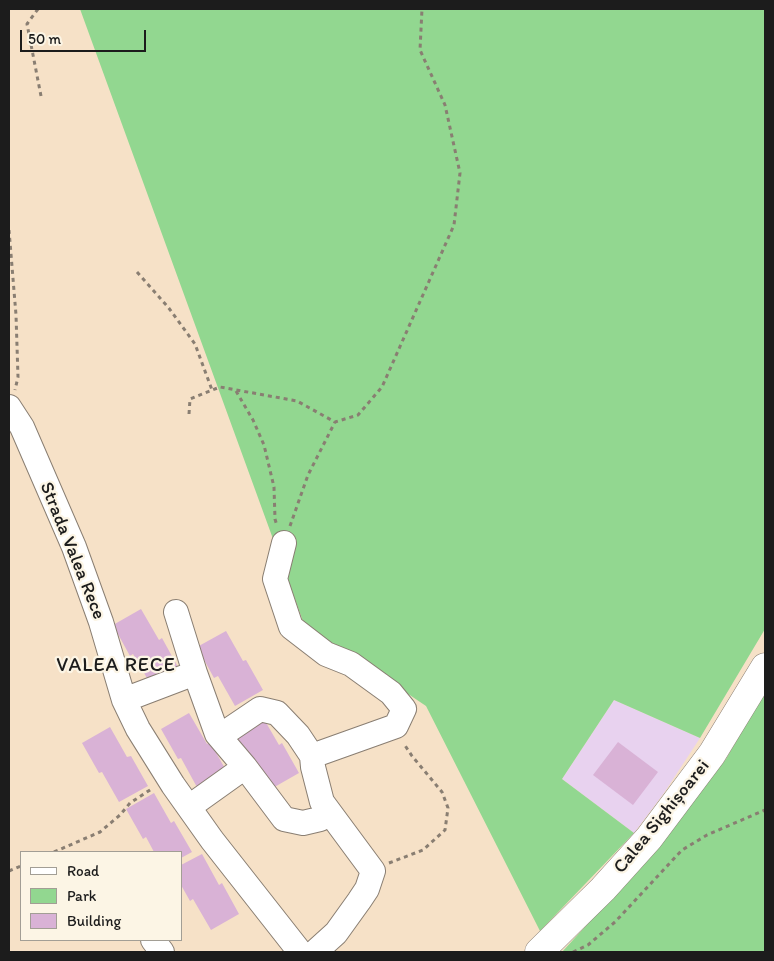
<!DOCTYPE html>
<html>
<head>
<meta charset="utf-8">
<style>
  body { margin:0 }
  #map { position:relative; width:774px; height:961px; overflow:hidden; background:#f6e1c7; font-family:Itim,sans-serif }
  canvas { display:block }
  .frame { position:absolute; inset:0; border:10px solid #1c1c1c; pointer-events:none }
  .legend { position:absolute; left:20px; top:851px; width:162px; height:90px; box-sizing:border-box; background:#fcf5e5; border:1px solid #a29e95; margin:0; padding:6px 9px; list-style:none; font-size:15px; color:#1c1c1c }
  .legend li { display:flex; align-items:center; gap:10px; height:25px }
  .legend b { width:25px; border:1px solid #a29e95 }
  .scale { position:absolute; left:20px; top:30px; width:126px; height:22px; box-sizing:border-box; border:2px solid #1c1c1c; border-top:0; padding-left:6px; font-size:15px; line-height:18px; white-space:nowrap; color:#1c1c1c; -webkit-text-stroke:4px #fcf5e5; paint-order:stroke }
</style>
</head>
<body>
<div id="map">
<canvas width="774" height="961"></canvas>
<div class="frame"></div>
<ul class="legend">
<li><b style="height:6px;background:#fff"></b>Road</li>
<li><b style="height:14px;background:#92d790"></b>Park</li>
<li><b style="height:14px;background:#d9b2d6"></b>Building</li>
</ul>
<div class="scale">50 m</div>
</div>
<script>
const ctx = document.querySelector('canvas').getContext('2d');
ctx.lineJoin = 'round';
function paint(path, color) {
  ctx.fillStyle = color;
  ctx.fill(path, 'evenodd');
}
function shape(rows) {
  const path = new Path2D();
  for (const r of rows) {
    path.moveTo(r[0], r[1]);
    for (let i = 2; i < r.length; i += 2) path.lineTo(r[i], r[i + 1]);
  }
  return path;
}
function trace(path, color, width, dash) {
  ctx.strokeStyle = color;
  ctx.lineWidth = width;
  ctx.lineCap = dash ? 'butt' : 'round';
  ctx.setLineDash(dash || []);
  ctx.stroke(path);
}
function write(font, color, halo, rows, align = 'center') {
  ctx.font = font + ' Itim,sans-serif';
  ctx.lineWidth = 4.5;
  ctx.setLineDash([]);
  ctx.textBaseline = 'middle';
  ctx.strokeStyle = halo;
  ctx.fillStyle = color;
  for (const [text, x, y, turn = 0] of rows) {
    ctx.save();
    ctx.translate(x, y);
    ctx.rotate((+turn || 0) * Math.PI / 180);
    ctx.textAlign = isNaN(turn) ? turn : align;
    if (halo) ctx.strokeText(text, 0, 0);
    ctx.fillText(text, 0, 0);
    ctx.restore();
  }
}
paint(shape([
  [614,700,700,738,664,793,634,833,562,779]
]), '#e8d2ef');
paint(shape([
  [80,9,765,9,765,629,700,738,614,700,562,779,634,833,540,931,426,706,304,624],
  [765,691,765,952,562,952,658,847,726,759]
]), '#92d790');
paint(shape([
  [141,609,159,640,162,638,179,669,151,685,133,654,130,656,113,625],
  [226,631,243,661,246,660,263,690,235,706,218,676,214,678,197,647],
  [189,713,207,744,210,742,227,772,198,789,181,758,178,759,161,729],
  [261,714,279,745,282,743,299,773,271,789,250,760,233,730],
  [110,727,127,757,131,756,148,786,119,802,102,772,99,773,82,743],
  [618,742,658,772,633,805,593,775],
  [154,793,171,823,174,821,192,852,181,858,181,852,154,852,146,837,143,839,126,809],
  [202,854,219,885,222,883,239,914,211,930,193,899,190,901,181,885,181,865]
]), '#d9b2d6');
const minor = shape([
  [9,407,22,427,74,547,101,622,124,700,138,729,173,785,212,840,300,952],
  [284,543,275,579,291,627,326,654,351,664,391,693,404,709,396,726,312,756],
  [176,612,195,673],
  [124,700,195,673,217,734,245,767],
  [217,734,226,732,260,709,277,713,298,735,312,756,313,767,322,802,373,871,367,889,359,901,336,933,315,952],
  [189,807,245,767,284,819,303,823,320,819,330,814],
  [153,940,162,952]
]);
const major = shape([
  [539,952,603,889,649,838,712,754,765,667]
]);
trace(minor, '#897e72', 26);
trace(major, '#897e72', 29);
trace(shape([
  [38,9,27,24,41,96],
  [9,230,16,315,18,377,15,390],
  [137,272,168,307,195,344,212,390],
  [236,391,253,420,264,445,274,487,275,519,277,526],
  [189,414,190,399,220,387,297,401,335,422,358,415,382,387,454,225,460,173,445,105,420,50,422,9],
  [290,526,308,475,335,422],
  [54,852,100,832,120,815,130,803,153,788],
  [389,863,423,850,445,830,448,808,442,792,412,756,404,744],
  [9,871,21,866],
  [573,952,588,945,615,922,682,850,707,835,765,810]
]), '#897e72', 3, [4, 4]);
trace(minor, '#fff', 24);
trace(major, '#fff', 28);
write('19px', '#1c1c1c', '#fcf5e5', [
  ["Strada Valea Rece",72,551,68],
  ["Calea Sighișoarei",662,817,-51]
]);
ctx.letterSpacing = '1px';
write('20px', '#1c1c1c', '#fcf5e5', [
  ["VALEA RECE",116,666]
]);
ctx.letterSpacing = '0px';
</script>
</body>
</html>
